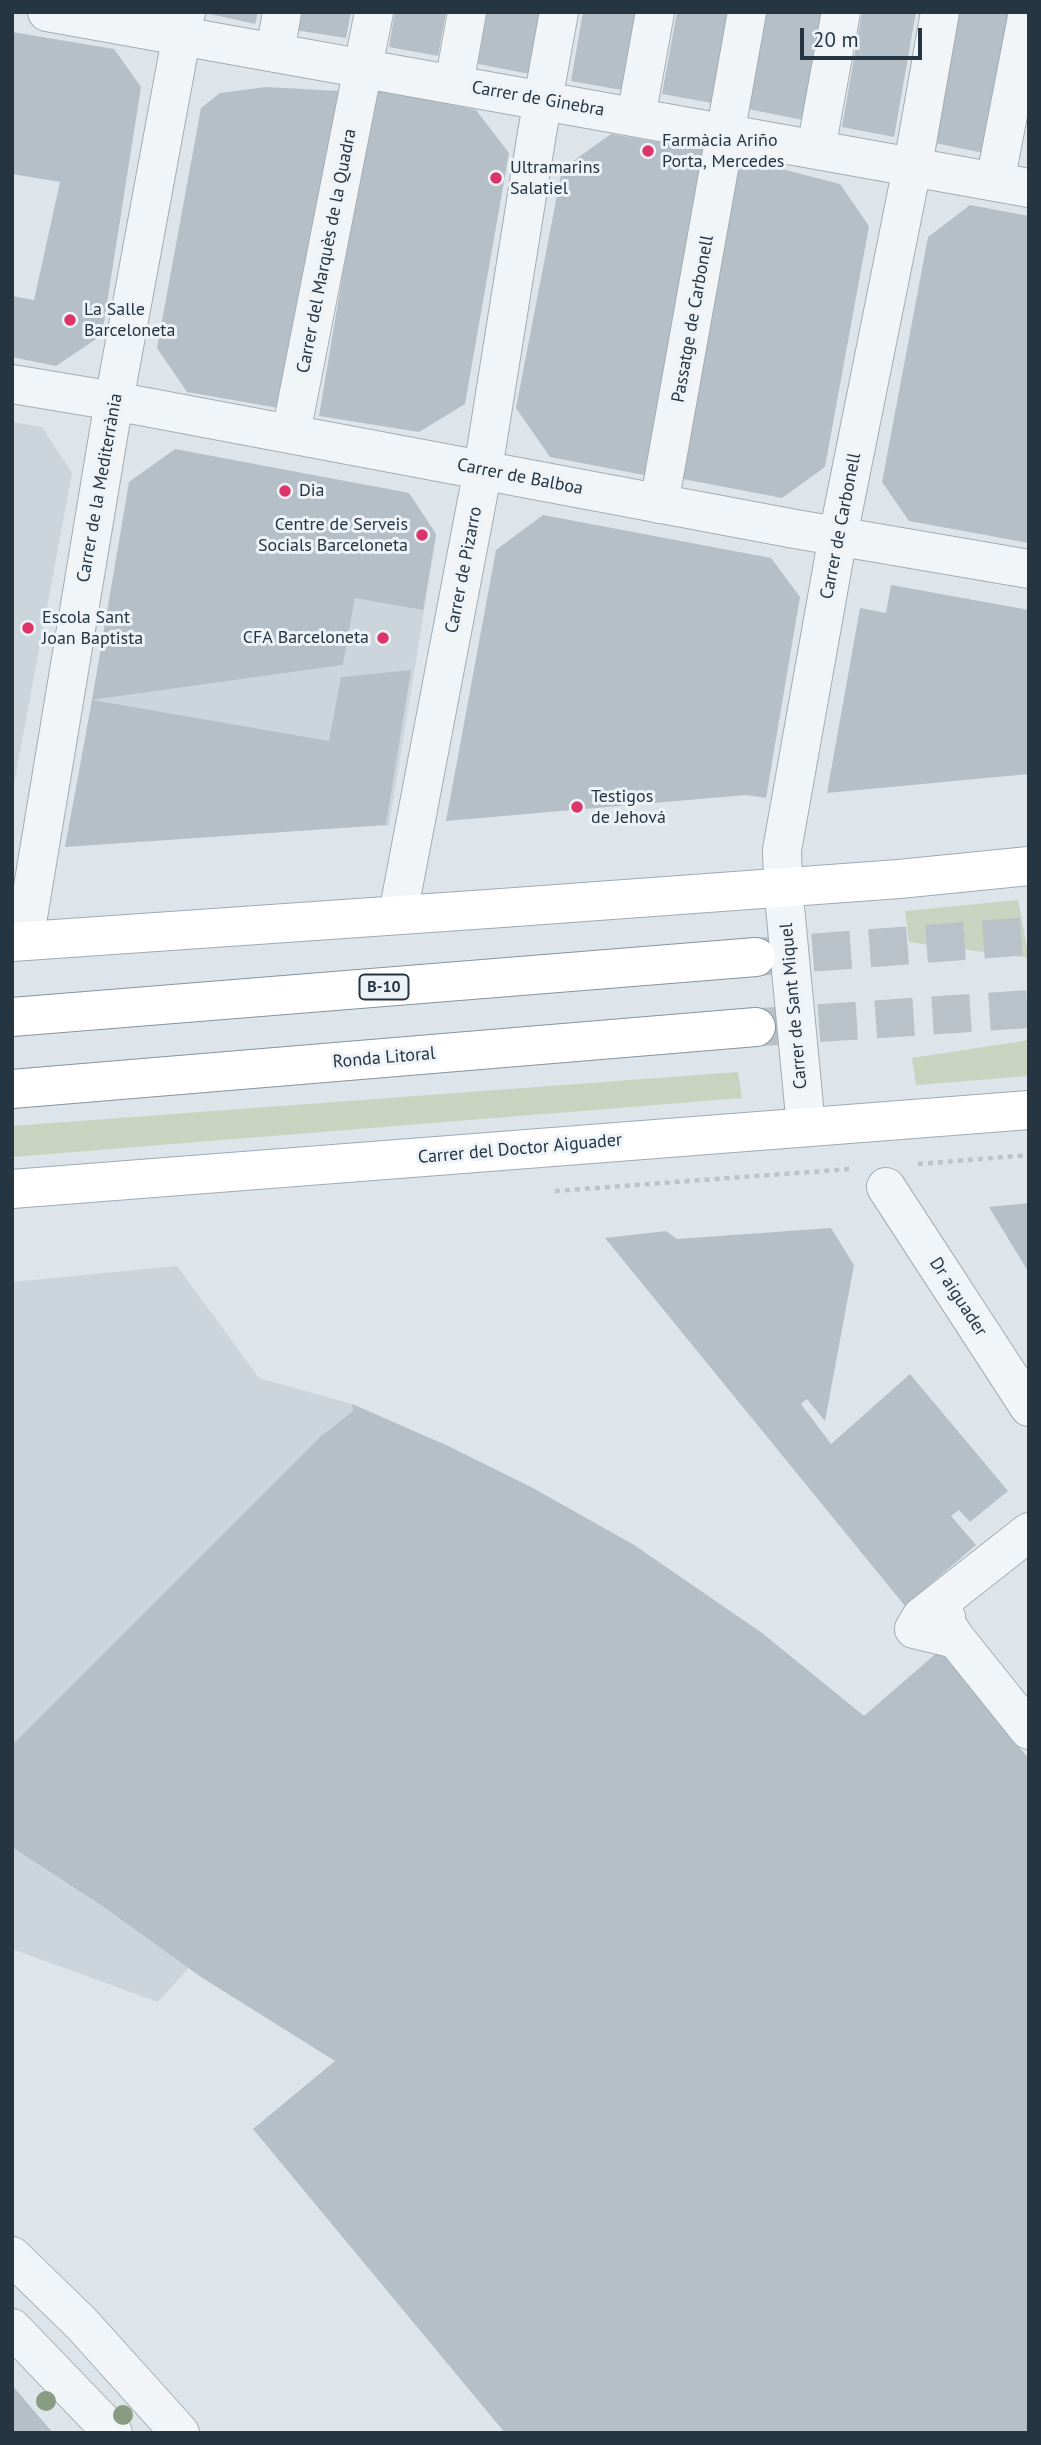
<!DOCTYPE html>
<html>
<head>
<meta charset="utf-8">
<style>
  body { margin:0 }
  #map { position:relative; width:1041px; height:2445px; overflow:hidden; background:#dee5ea; font-family:"PT Sans",sans-serif }
  canvas { display:block }
  .frame { position:absolute; inset:0; border:14px solid #263542; pointer-events:none }
  .scale { position:absolute; left:800px; top:28px; width:122px; height:32px; box-sizing:border-box; border:4px solid #263542; border-top:0; padding-left:9px; font-size:21px; line-height:24px; white-space:nowrap; color:#263542; -webkit-text-stroke:5px #eef3f7; paint-order:stroke }
</style>
</head>
<body>
<div id="map">
<canvas width="1041" height="2445"></canvas>
<div class="frame"></div>
<div class="scale">20 m</div>
</div>
<script>
const ctx = document.querySelector('canvas').getContext('2d');
ctx.lineJoin = 'round';
function paint(path, color) {
  ctx.fillStyle = color;
  ctx.fill(path, 'evenodd');
}
function shape(rows) {
  const path = new Path2D();
  for (const r of rows) {
    path.moveTo(r[0], r[1]);
    for (let i = 2; i < r.length; i += 2) path.lineTo(r[i], r[i + 1]);
  }
  return path;
}
function trace(path, color, width, dash) {
  ctx.strokeStyle = color;
  ctx.lineWidth = width;
  ctx.lineCap = dash ? 'butt' : 'round';
  ctx.setLineDash(dash || []);
  ctx.stroke(path);
}
function write(font, color, halo, rows, align = 'center') {
  ctx.font = font + ' "PT Sans",sans-serif';
  ctx.lineWidth = 6;
  ctx.setLineDash([]);
  ctx.textBaseline = 'middle';
  ctx.strokeStyle = halo;
  ctx.fillStyle = color;
  for (const [text, x, y, turn = 0] of rows) {
    ctx.save();
    ctx.translate(x, y);
    ctx.rotate((+turn || 0) * Math.PI / 180);
    ctx.textAlign = isNaN(turn) ? turn : align;
    if (halo) ctx.strokeText(text, 0, 0);
    ctx.fillText(text, 0, 0);
    ctx.restore();
  }
}
paint(shape([
  [12,422,42,427,72,473,14,784],
  [375,486,409,493,436,534,436,538,389,826,80,771,92,700,343,665],
  [177,1266,259,1378,352,1404,448,1446,531,1487,634,1545,762,1633,864,1716,12,1745,12,1282],
  [12,1788,214,1940,158,2002,12,1949]
]), '#ccd4dc');
paint(shape([
  [1018,900,1029,958,909,942,905,911],
  [1029,1040,1029,1076,916,1085,912,1058],
  [738,1072,742,1098,12,1157,12,1126]
]), '#c8d4bf');
paint(shape([
  [201,12,258,12,255,24],
  [298,12,351,12,346,38,295,30],
  [395,12,446,12,438,56,389,47],
  [487,12,546,12,535,75,478,64],
  [583,12,636,12,622,90,571,81],
  [677,12,729,12,712,103,662,94],
  [765,12,822,12,803,120,748,109],
  [862,12,916,12,894,137,842,127],
  [958,12,1010,12,984,153,935,143],
  [12,32,114,49,141,87,102,335,56,366,12,357,12,296,34,300,60,182,12,174],
  [266,87,339,91,284,409,187,392,157,348,201,108,220,93],
  [374,88,476,110,509,153,465,404,419,432,319,416],
  [611,134,710,151,649,476,550,457,516,408,562,169],
  [739,158,840,184,869,226,825,467,782,498,683,479],
  [970,205,1029,216,1029,543,909,521,882,482,928,237],
  [175,449,409,493,436,534,423,610,355,598,343,665,92,700,129,482],
  [543,515,771,558,800,597,766,798,746,795,446,821,496,550],
  [891,585,1029,610,1029,774,827,793,860,608,886,613],
  [411,670,386,825,65,847,92,700,329,741,341,677],
  [1029,1203,1029,1273,989,1207],
  [831,1228,854,1265,825,1421,807,1399,801,1404,831,1444,910,1374,1008,1491,970,1522,959,1510,951,1516,976,1545,905,1606,605,1238,666,1231,677,1239],
  [352,1404,448,1446,531,1487,634,1545,762,1633,864,1716,940,1650,1029,1759,1029,2433,505,2433,253,2129,335,2061,201,1977,104,1907,12,1847,12,1745,319,1438,353,1411],
  [12,2385,53,2433,12,2433]
]), '#b5bfc7');
trace(shape([
  [756,957,1029,936],
  [762,1027,1029,1009]
]), '#b9c2c8', 38, [38, 19]);
const minor = shape([
  [47,12,1029,188],
  [275,53,282,12],
  [454,84,467,12],
  [636,117,655,12],
  [816,149,841,12],
  [995,182,1028,12],
  [12,384,114,401,795,529,1029,569],
  [291,433,374,12],
  [659,504,747,12],
  [398,914,483,469,537,133,559,12],
  [24,941,114,401,186,12],
  [806,1127,783,886,782,850,838,536,916,148,940,12],
  [886,1187,1029,1407],
  [946,1617,945,1622,956,1639,1029,1730],
  [956,1639,914,1629,921,1617,1029,1532],
  [12,2256,82,2324,180,2433],
  [12,2328,113,2433]
]);
const major = shape([
  [12,942,502,908,899,879,1029,866],
  [12,1189,1029,1110]
]);
const highway = shape([
  [12,1017,756,957],
  [12,1089,756,1027]
]);
trace(minor, '#a3adb4', 40);
trace(major, '#9cabb7', 40);
trace(highway, '#8495a2', 40);
trace(shape([
  [918,1164,1029,1155],
  [555,1191,850,1169]
]), '#bdc3c8', 4.5, [5, 5]);
trace(minor, '#f2f5f7', 38);
trace(major, '#fff', 38);
trace(highway, '#fff', 38);
ctx.fillStyle = '#889c84';
for (const [x, y] of [
  [46,2401],
  [123,2415]
]) {
  ctx.beginPath();
  ctx.arc(x, y, 10, 0, 2 * Math.PI);
  ctx.fill();
}
for (const [x, y, r, color] of [
  [648,151,7,"#dd3569"],
  [496,178,7,"#dd3569"],
  [70,320,7,"#dd3569"],
  [285,491,7,"#dd3569"],
  [422,535,7,"#dd3569"],
  [28,628,7,"#dd3569"],
  [383,638,7,"#dd3569"],
  [577,807,7,"#dd3569"]
]) {
  const dot = new Path2D();
  dot.arc(x, y, r, 0, 2 * Math.PI);
  ctx.fillStyle = color;
  ctx.fill(dot);
  trace(dot, '#eef3f7', 2.5);
}
for (const [x, y, w] of [
  [384,987,49]
]) {
  const box = new Path2D();
  box.roundRect(x - w / 2, y - 12.5, w, 25, 5);
  ctx.fillStyle = '#eef3f7';
  ctx.fill(box);
  trace(box, '#263542', 2);
}
write('bold 16px', '#263542', null, [
  ["B-10",384,987]
]);
write('18px', '#263542', '#eef3f7', [
  ["Carrer de Ginebra",538,99,10],
  ["Carrer del Marquès de la Quadra",327,251,-79],
  ["Passatge de Carbonell",693,319,-80],
  ["Carrer de Balboa",520,477,11],
  ["Carrer de la Mediterrània",100,488,-80],
  ["Carrer de Carbonell",841,526,-79],
  ["Carrer de Pizarro",464,570,-79],
  ["Carrer de Sant Miquel",794,1006,-95],
  ["Ronda Litoral",384,1058,-5],
  ["Carrer del Doctor Aiguader",520,1149,-5],
  ["Dr aiguader",958,1297,57]
]);
write('18px', '#263542', '#eef3f7', [
  ["Farmàcia Ariño",662,141],
  ["Porta, Mercedes",662,162],
  ["Ultramarins",510,168],
  ["Salatiel",510,189],
  ["La Salle",84,310],
  ["Barceloneta",84,331],
  ["Dia",299,491],
  ["Centre de Serveis",408,525,"right"],
  ["Socials Barceloneta",408,546,"right"],
  ["Escola Sant",42,618],
  ["Joan Baptista",42,639],
  ["CFA Barceloneta",369,638,"right"],
  ["Testigos",591,797],
  ["de Jehová",591,818]
], 'left');
</script>
</body>
</html>
